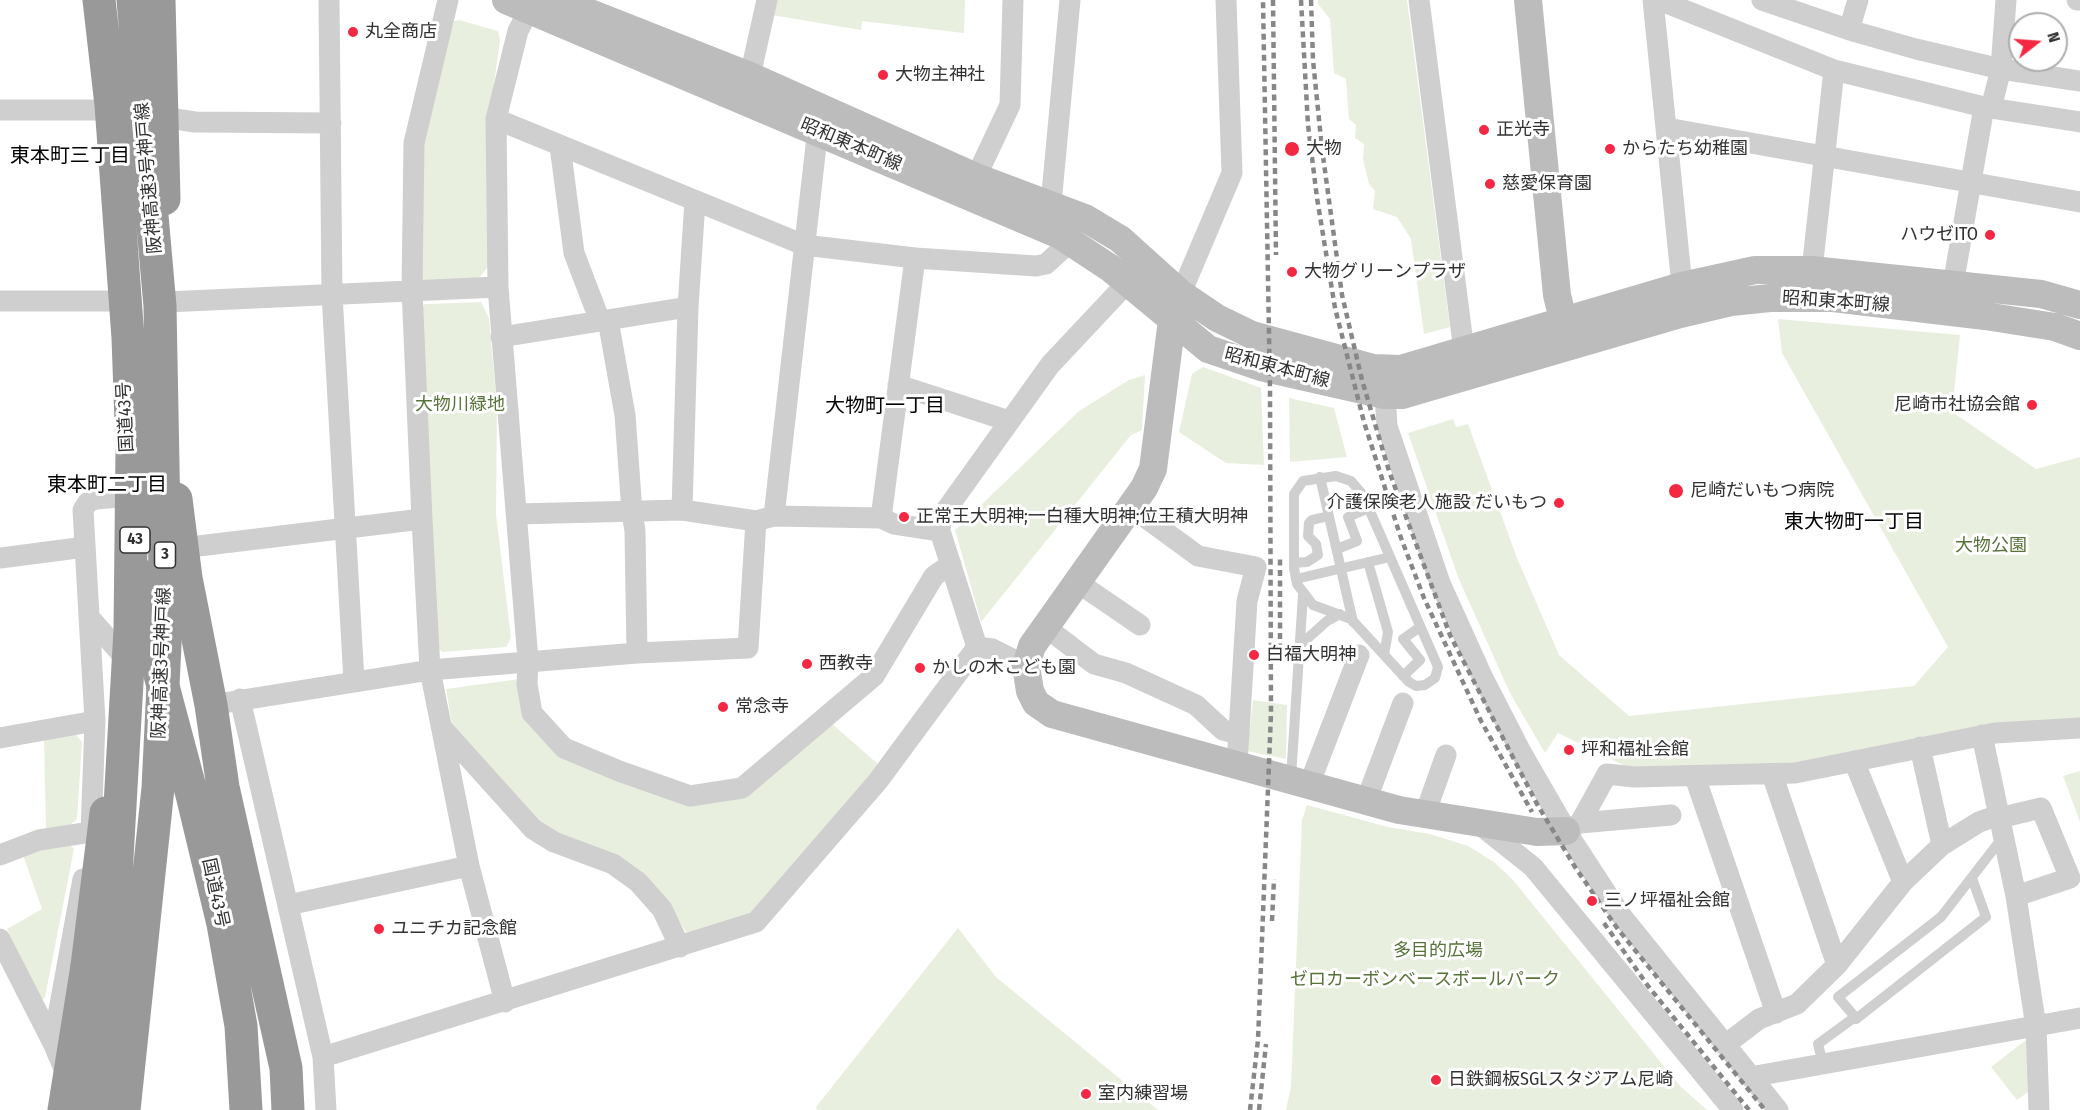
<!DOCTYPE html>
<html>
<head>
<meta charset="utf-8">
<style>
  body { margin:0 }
  #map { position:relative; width:2080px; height:1110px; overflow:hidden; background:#fff; font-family:"Fira Sans Condensed",sans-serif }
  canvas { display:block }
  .north { position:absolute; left:2008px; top:12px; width:60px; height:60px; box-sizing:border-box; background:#fff; border:2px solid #adadad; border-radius:50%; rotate:73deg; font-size:16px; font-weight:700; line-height:24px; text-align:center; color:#323232 }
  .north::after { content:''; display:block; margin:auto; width:21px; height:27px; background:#f52843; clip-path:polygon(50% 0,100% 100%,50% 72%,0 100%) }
</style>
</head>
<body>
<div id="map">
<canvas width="2080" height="1110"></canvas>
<div class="north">N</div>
</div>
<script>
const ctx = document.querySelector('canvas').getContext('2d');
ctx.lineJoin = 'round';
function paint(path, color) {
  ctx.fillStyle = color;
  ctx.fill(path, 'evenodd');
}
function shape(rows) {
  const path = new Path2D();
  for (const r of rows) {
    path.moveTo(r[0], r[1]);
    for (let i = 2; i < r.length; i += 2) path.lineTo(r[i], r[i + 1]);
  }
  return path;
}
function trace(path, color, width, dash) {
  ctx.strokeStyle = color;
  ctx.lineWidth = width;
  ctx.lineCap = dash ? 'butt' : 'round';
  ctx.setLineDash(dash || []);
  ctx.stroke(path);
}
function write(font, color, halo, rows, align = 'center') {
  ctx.font = font + ' "Fira Sans Condensed","Noto Sans JP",sans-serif';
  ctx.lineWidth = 6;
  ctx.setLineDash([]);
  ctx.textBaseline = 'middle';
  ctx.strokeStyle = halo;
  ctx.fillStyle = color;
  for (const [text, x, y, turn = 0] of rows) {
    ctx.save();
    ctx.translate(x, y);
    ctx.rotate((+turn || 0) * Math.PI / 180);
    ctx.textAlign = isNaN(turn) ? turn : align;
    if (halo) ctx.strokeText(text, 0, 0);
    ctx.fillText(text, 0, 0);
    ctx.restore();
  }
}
paint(shape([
  [775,0,965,0,964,33,862,21,861,30,772,15],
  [1318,0,1407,0,1450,327,1424,334,1411,239,1397,217,1373,209,1375,191,1369,184,1363,159,1364,144,1355,138,1356,125,1349,119,1346,79,1334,73,1330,19,1318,4],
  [459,20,498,31,500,40,489,120,489,266,478,279,422,282,418,156,451,22],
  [481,302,489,318,497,406,496,514,511,638,506,647,442,652,435,645,418,312,425,304],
  [1778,319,1960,335,1952,412,2036,469,2080,457,2080,721,1799,764,1635,771,1558,733,1545,753,1510,693,1458,577,1408,433,1453,419,1456,427,1468,424,1517,558,1559,655,1629,716,1914,686,1948,647,1782,353],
  [1203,367,1261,388,1264,465,1226,463,1179,432,1192,374],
  [1145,375,1142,430,1131,435,981,622,955,530,1079,411,1129,380],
  [1289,398,1334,408,1347,457,1290,462],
  [520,679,524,716,689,805,744,797,830,722,879,765,755,917,690,938,670,907,536,819,453,731,446,689],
  [1253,700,1287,705,1286,759,1247,751],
  [76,735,82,742,77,819,69,826,46,829,44,739],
  [2080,771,2080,822,2063,776],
  [1307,805,1388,827,1430,834,1468,846,1494,862,1513,880,1680,1086,1707,1110,1286,1110,1291,1086,1302,820],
  [69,844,74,849,45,997,42,1000,7,929,42,909,23,855,41,847],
  [958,928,996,977,1158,1110,817,1110,816,1107],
  [2026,1040,2031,1090,2017,1100,1991,1067]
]), '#e9efdf');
trace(shape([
  [1336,476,1351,481,1363,495,1435,660,1438,667,1435,678,1425,685,1416,686,1409,682,1351,619,1313,605,1297,584,1294,568,1294,494,1303,481,1336,476],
  [1320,477,1353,622],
  [1337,549,1357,541,1348,517,1369,508],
  [1368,562,1388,632,1384,655],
  [1294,563,1307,562,1318,555,1316,544,1308,536,1309,523,1312,520,1329,516],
  [1296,579,1390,557],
  [1299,646,1327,621,1340,614],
  [1403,676,1420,660,1403,639,1420,627],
  [1291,777,1303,595],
  [1855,1017,1838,997,1941,917,2003,837],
  [1823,1064,1818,1044,1855,1017,1856,1019,1986,917,1972,878]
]), '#cfcfcf', 10);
trace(shape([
  [329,0,332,294,354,681],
  [448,0,414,143,412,289,422,519,430,670,469,866,505,1002],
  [534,0,518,31,496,119,498,287,528,660,527,684,532,713,564,748,619,771,690,796,742,788,874,676,934,576,951,564],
  [1419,0,1464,351],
  [1653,0,1682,286],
  [1659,0,1834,70,1984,107,2080,122],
  [1762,0,1856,32,1916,49,2001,69,2080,81],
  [2077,0,2080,0],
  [1849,30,1858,0],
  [750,76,767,0],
  [1991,108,2001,69,2006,0],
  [0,110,110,110],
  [162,117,195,122,331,123],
  [496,119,804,245,915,258,1036,266,1046,264,1071,241],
  [1667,128,2080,202],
  [560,146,574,253,600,321],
  [976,177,1010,105,1013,0],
  [1051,204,1070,0],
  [1812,270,1834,70],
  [1953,285,1984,107],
  [0,301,120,301],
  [166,302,498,287],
  [1176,305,1232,173,1226,0],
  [608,320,625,415,632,512,635,531,637,653],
  [501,337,688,307],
  [898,385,1009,421],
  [1385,395,1387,426,1440,583,1482,676,1521,752,1573,842,1620,914,1778,1110],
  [1131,507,1198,556,1256,567,1247,601,1237,764],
  [682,510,688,307,695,201],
  [516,514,682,510,756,521,774,516,881,518,894,524,940,531],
  [774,516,819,119],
  [881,518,915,258],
  [182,548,422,519],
  [0,558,85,547],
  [1077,582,1140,625],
  [89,617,125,658],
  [1044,626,1094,664,1126,673,1196,705,1223,730,1239,734],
  [977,647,940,531,941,517,1050,365,1127,283],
  [977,647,992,649,1026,666],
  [240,699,323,1057,326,1110],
  [211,705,430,670,637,653,748,648,756,521],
  [442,728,533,829,554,842,613,864,638,882,662,909,680,947],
  [1982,735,2016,896,2036,1027,2039,1110],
  [0,738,95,721],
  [1920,747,1942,845],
  [1854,761,1903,882],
  [1772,774,1837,965],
  [1695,777,1776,1013],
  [1309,785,1359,655],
  [1366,801,1403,703],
  [1425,814,1446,755],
  [1999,818,2041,808,2070,878,2016,896],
  [1580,823,1671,815],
  [1479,824,1533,867,1733,1110],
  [1566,831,1580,823,1607,774,1634,777,1795,773,1995,733,2080,728],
  [91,833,95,721,83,510,88,502,96,499,130,496],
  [0,855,39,840,91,832],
  [288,905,469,866],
  [0,939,53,1043],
  [1725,1045,1759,1019,1797,1004,1837,965,1903,882,1942,845,1979,822,1999,815],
  [323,1057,756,922,878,781,977,647],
  [67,1076,53,1043,83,879],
  [1750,1077,2080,1018]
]), '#cfcfcf', 21);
trace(shape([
  [506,0,1060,235,1110,268,1208,349,1261,367,1385,395,1402,395,1680,314,1731,302,1770,298,1833,298,1985,316,2055,327,2080,336],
  [557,0,750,76,976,177,1085,218,1120,239,1180,293,1217,318,1252,335,1373,368,1401,369,1682,286,1755,270,1812,270,2041,294,2080,305],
  [1528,0,1557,295,1568,340],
  [1172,320,1153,469,1144,488,1032,646,1026,666,1030,691,1036,703,1052,714,1399,810,1537,832,1566,831]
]), '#bcbcbc', 28);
trace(shape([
  [159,0,164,199],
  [176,499,186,578,211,705,223,787,286,1068,288,1110],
  [140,575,148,630,192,795,223,924,241,1026,246,1110],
  [87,966,106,813]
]), '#999', 33);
trace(shape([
  [1273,0,1276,255],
  [1301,0,1308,125,1317,198,1335,308,1364,422,1401,538,1424,598,1481,721,1532,812],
  [1311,0,1313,60,1322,149,1342,295,1362,380,1389,471,1450,635,1537,804,1575,867,1617,928,1765,1110],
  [1280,660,1280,555],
  [1272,921,1274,879],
  [1604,923,1648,986,1749,1110],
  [1250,1110,1258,1040,1271,713,1270,390,1263,0],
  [1259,1110,1266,1044]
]), '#878787', 4.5, [6, 4.5]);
trace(shape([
  [64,1110,87,966],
  [92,1110,115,893,130,630,132,450,128,338,111,105,99,0],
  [124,1110,158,788,166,624,160,306,133,0]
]), '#999', 33);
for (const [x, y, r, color] of [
  [353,32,6,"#f52843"],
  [883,75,6,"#f52843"],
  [1484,130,6,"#f52843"],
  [1292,149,8,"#f52843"],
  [1610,149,6,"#f52843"],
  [1490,184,6,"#f52843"],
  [1990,235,6,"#f52843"],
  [1292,272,6,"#f52843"],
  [2032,405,6,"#f52843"],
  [1676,491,8,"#f52843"],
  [1559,503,6,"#f52843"],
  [904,517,6,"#f52843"],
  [1254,655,6,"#f52843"],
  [807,664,6,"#f52843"],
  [920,668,6,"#f52843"],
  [723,707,6,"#f52843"],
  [1569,750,6,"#f52843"],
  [1592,901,6,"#f52843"],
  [379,929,6,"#f52843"],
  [1436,1080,6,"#f52843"],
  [1086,1094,6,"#f52843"]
]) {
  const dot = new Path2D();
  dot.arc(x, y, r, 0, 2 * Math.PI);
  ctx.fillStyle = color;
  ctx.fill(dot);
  trace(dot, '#fff', 2);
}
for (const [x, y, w] of [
  [135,540,30],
  [165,555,21]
]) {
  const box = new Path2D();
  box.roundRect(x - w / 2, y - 13, w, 26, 4.5);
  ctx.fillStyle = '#fff';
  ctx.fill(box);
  trace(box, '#323232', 1.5);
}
write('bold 16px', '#323232', null, [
  ["43",135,540],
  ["3",165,555]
]);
write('18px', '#323232', '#fff', [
  ["丸全商店",365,32],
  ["大物主神社",895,75],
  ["正光寺",1496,130],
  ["大物",1306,149],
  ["からたち幼稚園",1622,149],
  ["慈愛保育園",1502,184],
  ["ハウゼITO",1978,235,"right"],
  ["大物グリーンプラザ",1304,272],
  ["尼崎市社協会館",2020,405,"right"],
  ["尼崎だいもつ病院",1690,491],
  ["介護保険老人施設 だいもつ",1547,503,"right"],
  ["正常王大明神;一白種大明神;位王積大明神",916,517],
  ["白福大明神",1266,655],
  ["西教寺",819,664],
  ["かしの木こども園",932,668],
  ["常念寺",735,707],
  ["坪和福祉会館",1581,750],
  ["三ノ坪福祉会館",1604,901],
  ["ユニチカ記念館",391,929],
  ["日鉄鋼板SGLスタジアム尼崎",1448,1080],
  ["室内練習場",1098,1094]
], 'left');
write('18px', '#323232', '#fff', [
  ["昭和東本町線",851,145,23],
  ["阪神高速3号神戸線",149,178,-95],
  ["昭和東本町線",1836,302,4],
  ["昭和東本町線",1277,368,15],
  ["国道43号",126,417,-93],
  ["阪神高速3号神戸線",162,663,-88],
  ["国道43号",215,893,78]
]);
write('18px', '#58733a', '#fff', [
  ["大物川緑地",460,405],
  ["大物公園",1991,546],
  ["多目的広場",1438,951],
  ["ゼロカーボンベースボールパーク",1425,980]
]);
write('20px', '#000', '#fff', [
  ["東本町三丁目",70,156],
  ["大物町一丁目",885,406],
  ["東本町二丁目",107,485],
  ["東大物町一丁目",1854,522]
]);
</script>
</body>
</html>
